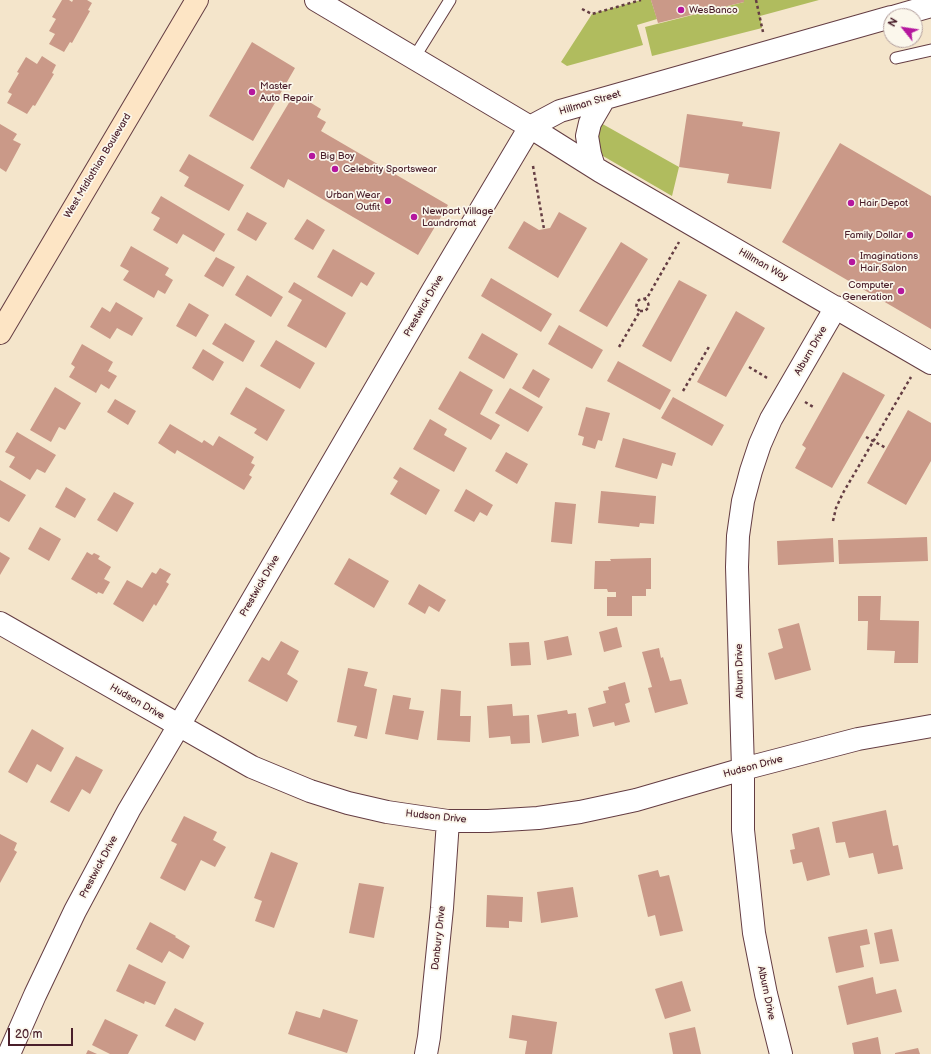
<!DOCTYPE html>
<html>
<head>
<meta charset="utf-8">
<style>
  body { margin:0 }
  #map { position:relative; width:931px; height:1054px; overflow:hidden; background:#f4e5cb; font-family:"Balsamiq Sans",sans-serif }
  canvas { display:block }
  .north { position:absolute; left:883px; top:8px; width:40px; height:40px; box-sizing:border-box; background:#fbf7ec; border:1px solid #b4a19f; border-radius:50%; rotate:300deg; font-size:11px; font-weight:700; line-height:16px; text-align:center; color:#4a1f2b }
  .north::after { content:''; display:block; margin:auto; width:14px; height:18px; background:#b5179e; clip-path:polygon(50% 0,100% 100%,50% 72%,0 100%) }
  .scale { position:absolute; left:8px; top:1028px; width:65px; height:18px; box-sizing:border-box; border:2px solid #4a1f2b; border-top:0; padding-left:5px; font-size:12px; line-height:14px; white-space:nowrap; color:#4a1f2b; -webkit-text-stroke:3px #fbf7ec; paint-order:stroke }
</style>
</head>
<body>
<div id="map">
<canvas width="931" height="1054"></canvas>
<div class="north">N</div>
<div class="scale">20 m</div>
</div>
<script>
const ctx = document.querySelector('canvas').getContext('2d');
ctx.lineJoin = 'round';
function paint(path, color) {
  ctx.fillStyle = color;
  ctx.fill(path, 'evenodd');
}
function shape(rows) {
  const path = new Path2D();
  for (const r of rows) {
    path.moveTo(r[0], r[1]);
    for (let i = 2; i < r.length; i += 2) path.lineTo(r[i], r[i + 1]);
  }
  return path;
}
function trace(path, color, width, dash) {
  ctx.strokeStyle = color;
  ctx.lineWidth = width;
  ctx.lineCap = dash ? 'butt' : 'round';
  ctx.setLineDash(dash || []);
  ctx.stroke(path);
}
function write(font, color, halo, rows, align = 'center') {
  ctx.font = font + ' "Balsamiq Sans",sans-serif';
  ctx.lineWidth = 3.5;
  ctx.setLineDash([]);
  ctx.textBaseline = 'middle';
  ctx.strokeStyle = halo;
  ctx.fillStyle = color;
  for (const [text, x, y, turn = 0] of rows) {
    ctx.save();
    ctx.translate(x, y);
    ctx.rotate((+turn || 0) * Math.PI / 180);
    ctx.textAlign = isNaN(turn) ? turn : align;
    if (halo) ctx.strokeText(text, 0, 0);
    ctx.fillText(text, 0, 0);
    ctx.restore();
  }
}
paint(shape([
  [641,0,651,0,657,19,637,25,643,45,567,66,561,62,592,14],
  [744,0,819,0,760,16,762,28,652,56,645,27,744,2],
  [599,122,679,167,672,196,603,156,597,147]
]), '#b0bc5e');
paint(shape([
  [62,0,69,0,72,2,73,0,87,0,92,3,88,10,90,11,72,43,70,42,64,52,49,44,55,34,49,31,56,19,52,17],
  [651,0,744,0,744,2,658,23],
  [252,42,295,68,253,141,209,116],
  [42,56,56,65,52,73,54,74,35,106,33,105,27,114,7,103,12,94,8,92,19,73,17,72,26,57,37,64],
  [298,95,321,109,317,117,326,122,321,131,448,205,418,255,288,179,284,188,250,168,290,101,294,103],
  [687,114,743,122,742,126,780,132,771,189,727,183,729,174,679,167],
  [0,124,17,134,13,140,21,144,6,172,0,168],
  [840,143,931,196,931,329,782,242],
  [189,154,244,185,229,211,184,186,189,177,179,171],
  [161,196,225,234,214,252,183,234,177,244,153,230,160,218,151,213],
  [247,212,267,223,256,241,237,230],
  [559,212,587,228,558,278,508,248,524,221,539,230,550,228],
  [307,219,325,230,313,250,294,239],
  [621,242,648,259,607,327,579,311],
  [131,246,169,268,165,275,173,280,165,294,158,290,154,298,123,280,129,271,120,266],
  [333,249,375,273,367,286,361,282,352,297,317,277],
  [216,257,235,267,223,287,204,276],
  [247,275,283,297,271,317,235,295],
  [491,278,552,314,541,332,481,296],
  [679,280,707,295,671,362,642,346],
  [294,282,346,313,326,348,287,326,302,300,288,292],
  [116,302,143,318,132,336,117,328,110,339,90,327,102,307,110,312],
  [189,303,209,315,196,337,176,326],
  [736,311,765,328,726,397,697,382],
  [225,323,255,341,243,362,212,344],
  [559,325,603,350,592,369,548,344],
  [482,333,518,354,504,379,468,358],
  [276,340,315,363,300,389,260,366],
  [82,344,113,362,108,371,117,376,109,389,101,384,96,393,69,377,75,367,71,364],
  [203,349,224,362,213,381,192,368],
  [618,361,671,390,660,410,607,381],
  [533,369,550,379,539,398,522,388],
  [460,371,493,390,480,414,500,425,491,440,438,409],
  [843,372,885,395,832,488,795,468,806,448,802,445],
  [55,387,81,403,65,430,59,427,51,442,30,430],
  [246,387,285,410,267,441,254,433,257,429,230,414],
  [510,388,543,407,528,432,495,413],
  [673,397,724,425,712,446,661,418],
  [115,399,136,411,128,425,107,412],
  [586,407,610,413,602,441,598,440,595,449,582,445,584,437,578,435],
  [908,410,931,423,931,461,906,505,867,483],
  [430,419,447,429,444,435,467,448,454,472,413,449],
  [170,424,202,443,204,440,213,446,219,436,254,457,251,463,255,465,249,475,252,477,244,490,177,450,175,454,158,443],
  [17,432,56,455,45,473,37,469,30,480,9,467,15,457,5,452],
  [623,438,676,453,672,466,662,463,657,479,615,467],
  [506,452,528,464,517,484,495,471],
  [400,467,440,490,426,515,390,494,398,481,393,478],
  [0,480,26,495,9,522,0,517],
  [66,487,86,499,75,518,55,507],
  [466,489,493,505,487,516,480,512,474,522,454,511],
  [601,491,656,496,654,524,640,523,639,527,598,523],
  [114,492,134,503,117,532,97,520],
  [555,502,576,504,572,544,551,542],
  [40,527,61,539,49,561,28,549],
  [927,537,928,561,839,564,838,540],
  [833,538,834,562,778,565,777,541],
  [0,552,10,558,0,575],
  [87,552,92,555,94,553,100,556,98,559,111,567,104,579,110,582,103,594,98,592,97,594,71,579],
  [349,558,389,581,374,608,334,584],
  [651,558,651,589,646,589,646,596,632,596,632,616,607,616,607,597,616,597,616,592,608,592,607,589,594,589,595,561,611,561,610,559],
  [160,568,171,574,166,582,169,584,156,606,154,604,143,622,113,604,127,580,142,588,152,572,156,574],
  [419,584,446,600,439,612,429,606,425,614,408,604],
  [858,596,881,596,880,620,919,621,918,663,894,663,895,651,867,650,868,621,858,621],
  [799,623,811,670,775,680,768,653,783,648,778,629],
  [617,627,622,647,604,652,599,632],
  [568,636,572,655,547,660,544,641],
  [281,641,299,651,287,674,298,681,287,702,248,681,262,657,269,661],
  [529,642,531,665,511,666,509,643],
  [659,648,661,658,663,657,670,681,681,679,688,704,655,713,648,688,652,687,642,652],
  [348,668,368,672,364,686,377,689,367,739,354,736,357,726,337,722],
  [625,682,630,702,625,704,630,722,615,726,614,722,593,727,588,708,606,703,603,691,609,690,608,687],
  [441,689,461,691,460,716,471,716,470,742,437,740],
  [393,695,411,698,409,709,424,711,418,740,385,734],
  [512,704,513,716,529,715,530,743,511,744,510,736,489,738,487,706],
  [567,710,568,714,576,713,579,736,542,743,537,715],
  [32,729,64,748,51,772,37,764,27,783,8,772],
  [76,756,103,770,90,794,82,789,69,812,50,802],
  [886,810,893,846,898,845,903,869,878,874,873,853,849,858,845,842,836,843,832,822],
  [184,816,217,832,213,840,226,847,215,867,201,860,185,891,160,878,177,844,171,841],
  [819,827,830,875,807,881,802,862,793,864,790,850,795,849,792,834],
  [0,834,17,843,14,850,17,852,0,883],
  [271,852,298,863,274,928,255,921,262,901,254,898],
  [658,870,660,877,669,875,683,931,660,936,655,915,648,917,638,875],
  [359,883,384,887,374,938,349,933],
  [573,887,578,917,541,923,537,892],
  [487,895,523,897,522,922,509,921,509,928,486,927],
  [150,922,176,936,175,937,190,946,183,959,169,951,162,963,136,949],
  [867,929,870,944,860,946,864,967,836,973,828,937],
  [892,929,899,961,880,964,874,933],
  [129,964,166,982,155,1005,145,1001,144,1004,116,991],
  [873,977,876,994,896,989,902,1012,847,1025,838,986],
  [682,981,691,1011,665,1019,655,989],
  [175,1008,204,1023,195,1041,165,1026],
  [323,1009,358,1020,347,1053,288,1034,296,1011,320,1018],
  [512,1015,557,1022,552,1054,525,1054,527,1041,509,1038],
  [105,1019,138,1035,128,1054,110,1054,92,1045],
  [695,1027,701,1054,673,1054,669,1033],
  [878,1037,881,1054,854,1054,852,1043],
  [918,1048,920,1054,895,1054,895,1053],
  [88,1050,97,1054,86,1054]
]), '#ca9988');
const service = shape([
  [414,58,450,0],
  [896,58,931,50]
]);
const minor = shape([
  [316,0,530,127,600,171,931,363],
  [896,16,931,6],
  [530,127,560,111,891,17],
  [594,167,590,154,587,136,590,123,604,99],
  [0,623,252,767,310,791,348,803,387,812,448,821,488,821,538,818,580,812,636,800,743,769,858,739,931,726],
  [9,1054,35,995,75,911,129,810,204,683,433,290,530,127],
  [426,1054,429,1037,442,908,448,821],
  [781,1054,766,994,754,933,743,830,743,769,737,567,738,536,743,501,751,471,760,444,771,419,836,307]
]);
const secondary = shape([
  [0,333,197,0]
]);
trace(service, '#643d43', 13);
trace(minor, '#643d43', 24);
trace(secondary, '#643d43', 24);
trace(shape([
  [756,0,763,32],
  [582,9,592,14,641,0],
  [533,166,544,229],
  [640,311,645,311,649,307,648,303,645,299],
  [619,347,640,311,636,308,637,302,639,300,647,298,679,242],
  [749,367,769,379],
  [683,391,710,345],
  [805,402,815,408],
  [866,437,886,448],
  [833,521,836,508,843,493,911,377]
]), '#643d43', 2.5, [3, 3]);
trace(service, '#fff', 11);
trace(minor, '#fff', 22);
trace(secondary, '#fde5c5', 22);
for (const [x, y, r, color] of [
  [681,10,4,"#b5179e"],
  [252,92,4,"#b5179e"],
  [312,156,4,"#b5179e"],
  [335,169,4,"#b5179e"],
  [388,201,4,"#b5179e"],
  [851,203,4,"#b5179e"],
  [414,217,4,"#b5179e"],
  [910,235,4,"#b5179e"],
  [852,262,4,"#b5179e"],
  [901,291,4,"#b5179e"]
]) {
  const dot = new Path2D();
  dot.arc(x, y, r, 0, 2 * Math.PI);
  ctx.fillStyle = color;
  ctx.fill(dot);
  trace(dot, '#fbf7ec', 1.5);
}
write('10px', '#4a1f2b', '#fbf7ec', [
  ["WesBanco",689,10],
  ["Master",260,86],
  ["Auto Repair",260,98],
  ["Big Boy",320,156],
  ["Celebrity Sportswear",343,169],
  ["Urban Wear",380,195,"right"],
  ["Outfit",380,207,"right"],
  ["Hair Depot",859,203],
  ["Newport Village",422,211],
  ["Laundromat",422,223],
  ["Family Dollar",902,235,"right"],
  ["Imaginations",860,256],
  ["Hair Salon",860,268],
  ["Computer",893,285,"right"],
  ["Generation",893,297,"right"]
], 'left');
write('10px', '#4a1f2b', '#fbf7ec', [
  ["Hillman Street",590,103,-17],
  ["West Midlothian Boulevard",98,166,-59],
  ["Hillman Way",763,265,30],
  ["Prestwick Drive",424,306,-60],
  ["Alburn Drive",811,351,-60],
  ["Prestwick Drive",260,586,-60],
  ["Alburn Drive",740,671,-91],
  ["Hudson Drive",137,702,30],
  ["Hudson Drive",753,767,-15],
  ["Hudson Drive",436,817,6],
  ["Prestwick Drive",99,867,-62],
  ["Danbury Drive",439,938,-84],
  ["Alburn Drive",766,993,78]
]);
</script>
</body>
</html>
